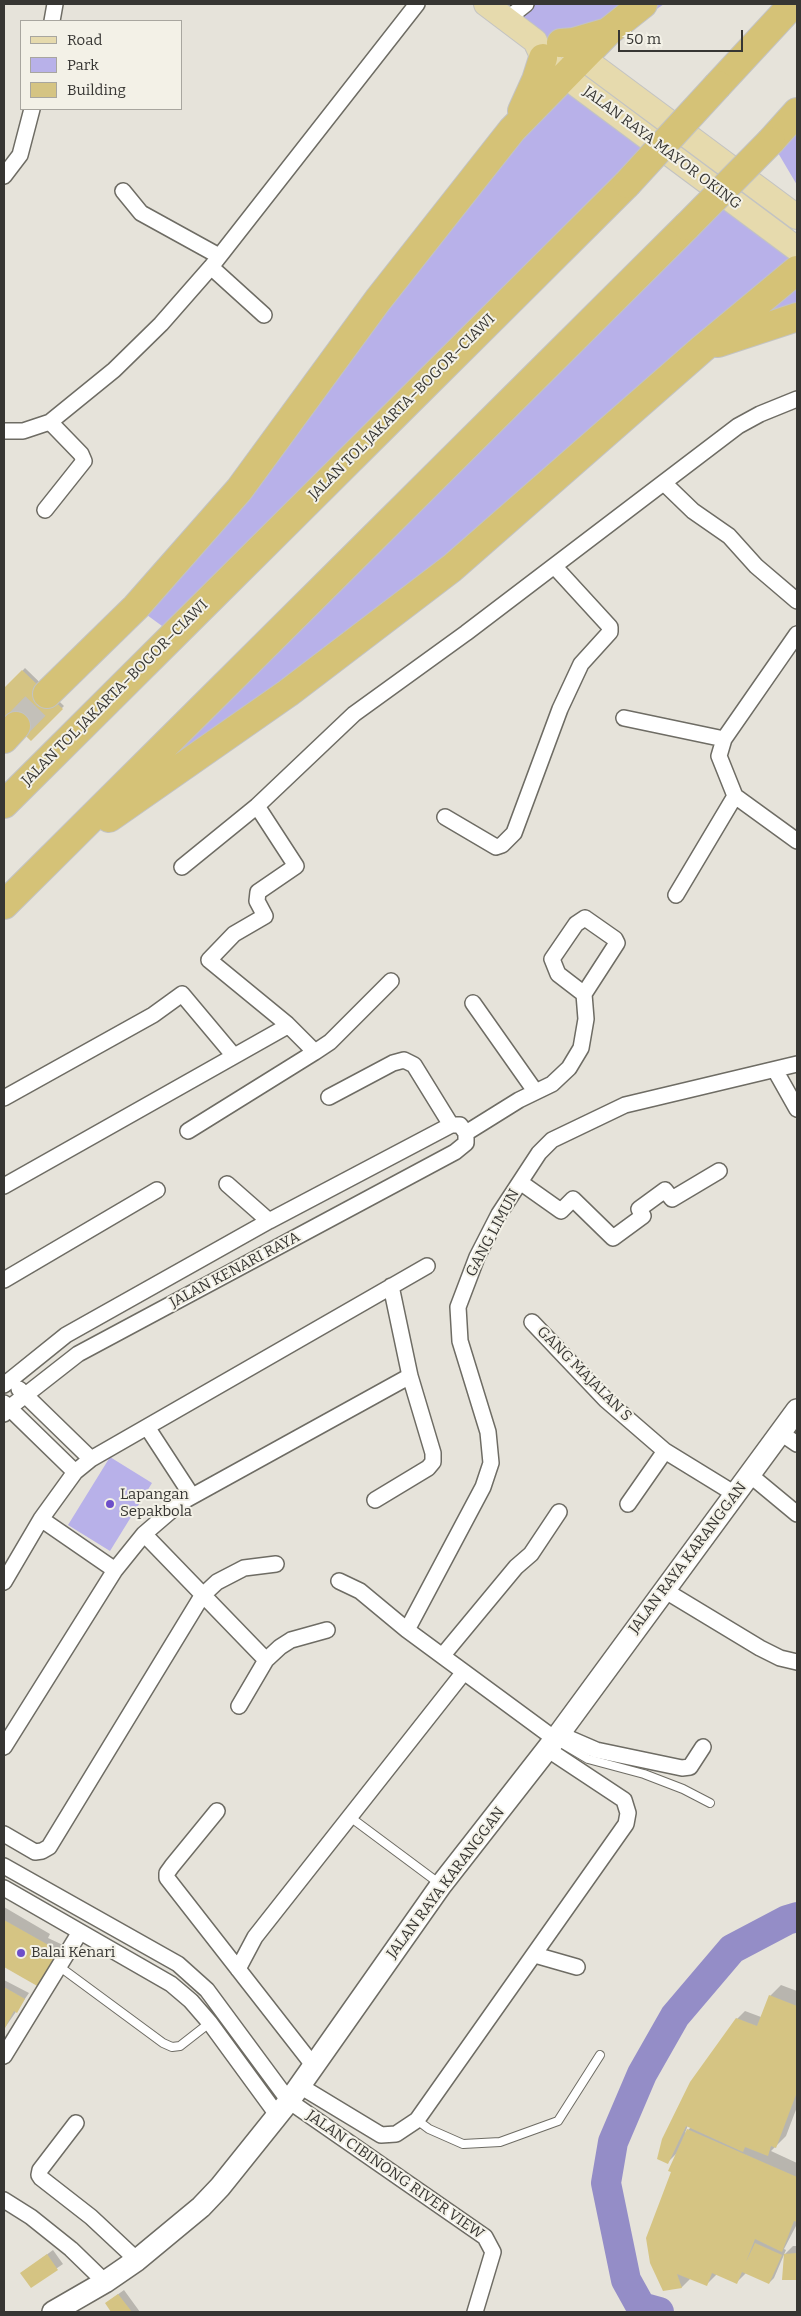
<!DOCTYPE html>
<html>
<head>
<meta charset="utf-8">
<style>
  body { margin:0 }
  #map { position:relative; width:801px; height:2316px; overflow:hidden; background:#e6e3da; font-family:Bitter,serif }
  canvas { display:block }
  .frame { position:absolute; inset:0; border:5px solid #373633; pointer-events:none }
  .legend { position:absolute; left:20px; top:20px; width:162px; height:90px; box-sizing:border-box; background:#f3f1e7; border:1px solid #a8a69f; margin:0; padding:6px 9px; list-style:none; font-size:15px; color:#373633 }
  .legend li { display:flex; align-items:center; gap:10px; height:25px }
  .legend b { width:25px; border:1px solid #a8a69f }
  .scale { position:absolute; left:618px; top:30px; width:125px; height:22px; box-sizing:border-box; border:2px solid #373633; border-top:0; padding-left:6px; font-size:15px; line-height:18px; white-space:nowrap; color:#373633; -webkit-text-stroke:4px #f3f1e7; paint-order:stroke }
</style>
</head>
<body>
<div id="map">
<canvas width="801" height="2316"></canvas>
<div class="frame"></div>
<ul class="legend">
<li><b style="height:6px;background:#e6daad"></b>Road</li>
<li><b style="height:14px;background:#b8b1e9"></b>Park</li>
<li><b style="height:14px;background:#d5c483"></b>Building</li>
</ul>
<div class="scale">50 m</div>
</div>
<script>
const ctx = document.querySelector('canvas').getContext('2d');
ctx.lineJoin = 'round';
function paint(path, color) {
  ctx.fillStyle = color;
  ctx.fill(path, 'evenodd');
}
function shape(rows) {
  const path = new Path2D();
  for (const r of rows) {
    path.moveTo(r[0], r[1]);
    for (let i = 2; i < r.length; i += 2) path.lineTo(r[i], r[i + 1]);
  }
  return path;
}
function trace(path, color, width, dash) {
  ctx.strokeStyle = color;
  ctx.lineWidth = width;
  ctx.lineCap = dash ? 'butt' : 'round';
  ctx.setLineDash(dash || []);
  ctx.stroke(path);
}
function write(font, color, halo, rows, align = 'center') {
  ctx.font = font + ' Bitter,serif';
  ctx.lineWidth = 4;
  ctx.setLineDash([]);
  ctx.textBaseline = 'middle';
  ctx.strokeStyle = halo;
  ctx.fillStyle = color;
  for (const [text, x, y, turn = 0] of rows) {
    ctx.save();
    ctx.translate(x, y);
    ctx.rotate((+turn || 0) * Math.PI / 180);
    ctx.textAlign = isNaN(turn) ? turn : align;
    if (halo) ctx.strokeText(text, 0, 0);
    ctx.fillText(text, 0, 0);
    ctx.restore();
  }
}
paint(shape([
  [526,4,664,4,586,58,561,43,535,41,507,19],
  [565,76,660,150,173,634,136,607],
  [797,111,797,185,771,141],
  [721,192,797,249,797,317,702,349,452,568,47,862],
  [110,1457,152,1483,110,1551,68,1525]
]), '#b8b1e9');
paint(shape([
  [25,668,64,706,31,739,4,713,4,690],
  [4,1907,50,1934,48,1938,63,1945,44,1981,24,1978,4,1966],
  [4,1980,29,1993,4,2029],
  [781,1985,797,1991,797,2107,786,2136,771,2151,797,2163,797,2224,784,2249,786,2250,774,2278,769,2283,746,2273,737,2282,717,2274,707,2284,691,2278,682,2287,664,2289,673,2172,676,2154,668,2162,737,2019,745,2011,761,2017,770,1996],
  [688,2125,691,2127,685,2133],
  [793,2246,797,2246,797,2279,783,2279,785,2254],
  [53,2250,63,2264,31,2286,22,2273],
  [124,2290,140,2312,113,2312,106,2303]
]), '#0003');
trace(shape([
  [659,2312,641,2307,626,2280,606,2183,613,2142,642,2074,675,2016,732,1949,787,1920,797,1917]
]), '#948dc7', 30);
paint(shape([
  [22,670,63,709,31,741,4,715,4,688],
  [4,1920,59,1951,39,1987,4,1967],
  [4,1987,25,1999,17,2013,14,2011,4,2030],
  [769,1995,797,2006,797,2092,776,2148,771,2146,768,2156,745,2147,743,2152,686,2126,668,2164,657,2159,662,2139,690,2082,736,2018,757,2026],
  [687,2129,797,2177,797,2222,794,2221,782,2252,755,2239,746,2262,755,2243,782,2255,769,2284,742,2272,737,2284,712,2273,707,2286,677,2274,682,2288,663,2291,650,2263,646,2238,671,2172,668,2171],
  [797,2253,797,2280,782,2280,784,2254],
  [47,2254,58,2270,31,2288,20,2273],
  [118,2294,132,2312,111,2312,105,2303]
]), '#d5c483');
trace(shape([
  [16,726,47,694]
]), '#c3c0b9', 28, [28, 14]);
const lane = shape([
  [556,1740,588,1759,644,1774,683,1789,710,1803],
  [350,1817,440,1884],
  [60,1967,163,2043,172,2047,180,2046,212,2021],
  [417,2120,429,2129,463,2144,500,2142,558,2121,600,2055]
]);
const street = shape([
  [507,19,526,4],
  [52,21,55,4],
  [4,176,20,155,32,109],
  [123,191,141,213,219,256],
  [211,267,264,315],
  [4,431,23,431,50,422,114,370,161,324,211,267,417,4],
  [664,483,693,511,729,536,756,566,797,601],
  [45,510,84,461,81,454,50,422],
  [797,634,724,739,719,756,735,796,797,841],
  [624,718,724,739],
  [257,806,296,866,258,892,257,901,265,916,234,934,209,960,287,1024,315,1052,330,1042,391,981],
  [445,817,496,847,502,845,514,833,560,709,581,664,610,632,610,627,555,567],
  [182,867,257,806,354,714,466,633,738,426,760,414,797,399],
  [676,895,735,796],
  [585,918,615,939,617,943,584,994,558,974,552,959,576,924,585,918],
  [473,1003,535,1091],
  [775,1070,797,1109],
  [329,1097,393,1063,404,1060,414,1065,451,1125],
  [4,1098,153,1015,182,994,234,1056],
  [188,1131,315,1052],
  [466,1133,519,1100,552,1084,569,1068,581,1048,586,1019,584,994],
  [520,1182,561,1211,573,1199,613,1238,643,1216,639,1209,665,1190,672,1199,719,1171],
  [227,1184,269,1221],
  [4,1186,284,1028],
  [4,1280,157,1190],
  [532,1322,606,1400,665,1451,735,1494],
  [4,1385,66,1335,269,1221,451,1125,460,1125,466,1133,466,1143,455,1152,78,1354,9,1408,4,1414],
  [19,1389,91,1459],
  [4,1403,75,1472],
  [147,1427,192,1496],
  [781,1433,797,1444],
  [750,1475,797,1514],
  [375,1500,428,1468,433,1462,433,1453,410,1376,391,1286],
  [628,1504,665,1451],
  [41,1519,115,1570],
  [144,1534,266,1660],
  [339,1581,360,1591,407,1630,555,1739],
  [4,1582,41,1519,75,1472,91,1459,427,1266],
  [664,1590,760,1648,780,1658,797,1662],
  [407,1630,483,1487,491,1463,488,1432,460,1341,458,1307,477,1257,499,1214,539,1153,552,1140,625,1105,797,1064],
  [443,1655,516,1567,531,1554,559,1512],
  [239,1706,266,1660,280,1647,291,1640,327,1630],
  [559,1734,596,1750,682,1768,690,1767,703,1747],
  [4,1747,115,1570,144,1534,180,1503,410,1376],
  [217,1811,172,1866,167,1873,167,1878,313,2065],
  [4,1834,35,1852,42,1851,49,1847,202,1596,217,1582,244,1568,276,1564],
  [4,1866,178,1964,207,1990,289,2101,485,2237,493,2252,475,2312],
  [4,1888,171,1984,191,2001,210,2023,278,2116],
  [535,1955,577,1967],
  [238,1969,255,1937,464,1672],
  [4,2056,80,1932],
  [300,2086,381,2135,396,2134,417,2120,626,1824,628,1813,624,1800,547,1749],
  [76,2123,40,2170,39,2175,41,2178,91,2217,137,2260],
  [4,2200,31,2217,71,2249,105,2282]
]);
const secondary = shape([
  [53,2312,105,2282,137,2260,201,2207,220,2187,289,2101,441,1885,559,1734,797,1410]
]);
const primary = shape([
  [486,4,535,41,543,58,565,76,797,249],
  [568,47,797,217]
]);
const highway = shape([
  [561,43,574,42,608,32],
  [718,85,793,4],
  [522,111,536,80,543,58],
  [771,141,797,112],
  [718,343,797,317],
  [47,694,136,607,239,490,378,300,512,130,609,31,643,4],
  [4,739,16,726],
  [4,804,627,184],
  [109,818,288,693,452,568,702,349,797,270],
  [4,905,687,226]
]);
trace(lane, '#6e6c64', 10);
trace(street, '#6e6c64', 18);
trace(secondary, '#6e6c64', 24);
trace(primary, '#c3c3c2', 26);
trace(highway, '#c3c3c2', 30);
trace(lane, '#fff', 8);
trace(street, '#fff', 15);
trace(secondary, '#fff', 21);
trace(primary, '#e6daad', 24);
trace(highway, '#d5c277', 28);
const highwayBridge = shape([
  [627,184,718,85],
  [687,226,771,141]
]);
trace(highwayBridge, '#c3c3c2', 30, []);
trace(highwayBridge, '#d5c277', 28);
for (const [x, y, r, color] of [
  [110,1504,5,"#6d4fc9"],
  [21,1953,5,"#6d4fc9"]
]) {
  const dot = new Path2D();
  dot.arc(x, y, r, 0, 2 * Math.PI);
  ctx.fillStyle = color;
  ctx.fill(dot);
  trace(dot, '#f3f1e7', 2);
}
write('15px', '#373633', '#f3f1e7', [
  ["JALAN RAYA MAYOR OKING",662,148,37],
  ["JALAN TOL JAKARTA–BOGOR–CIAWI",402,407,-45],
  ["JALAN TOL JAKARTA–BOGOR–CIAWI",115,693,-45],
  ["GANG LIMUN",493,1233,-62],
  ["JALAN KENARI RAYA",235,1270,-28],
  ["GANG MAJALAN S",584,1374,45],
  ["JALAN RAYA KARANGGAN",688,1558,-53],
  ["JALAN RAYA KARANGGAN",446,1883,-53],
  ["JALAN CIBINONG RIVER VIEW",395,2175,35]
]);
write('15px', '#373633', '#f3f1e7', [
  ["Lapangan",120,1495],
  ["Sepakbola",120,1512],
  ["Balai Kenari",31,1953]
], 'left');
</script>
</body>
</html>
